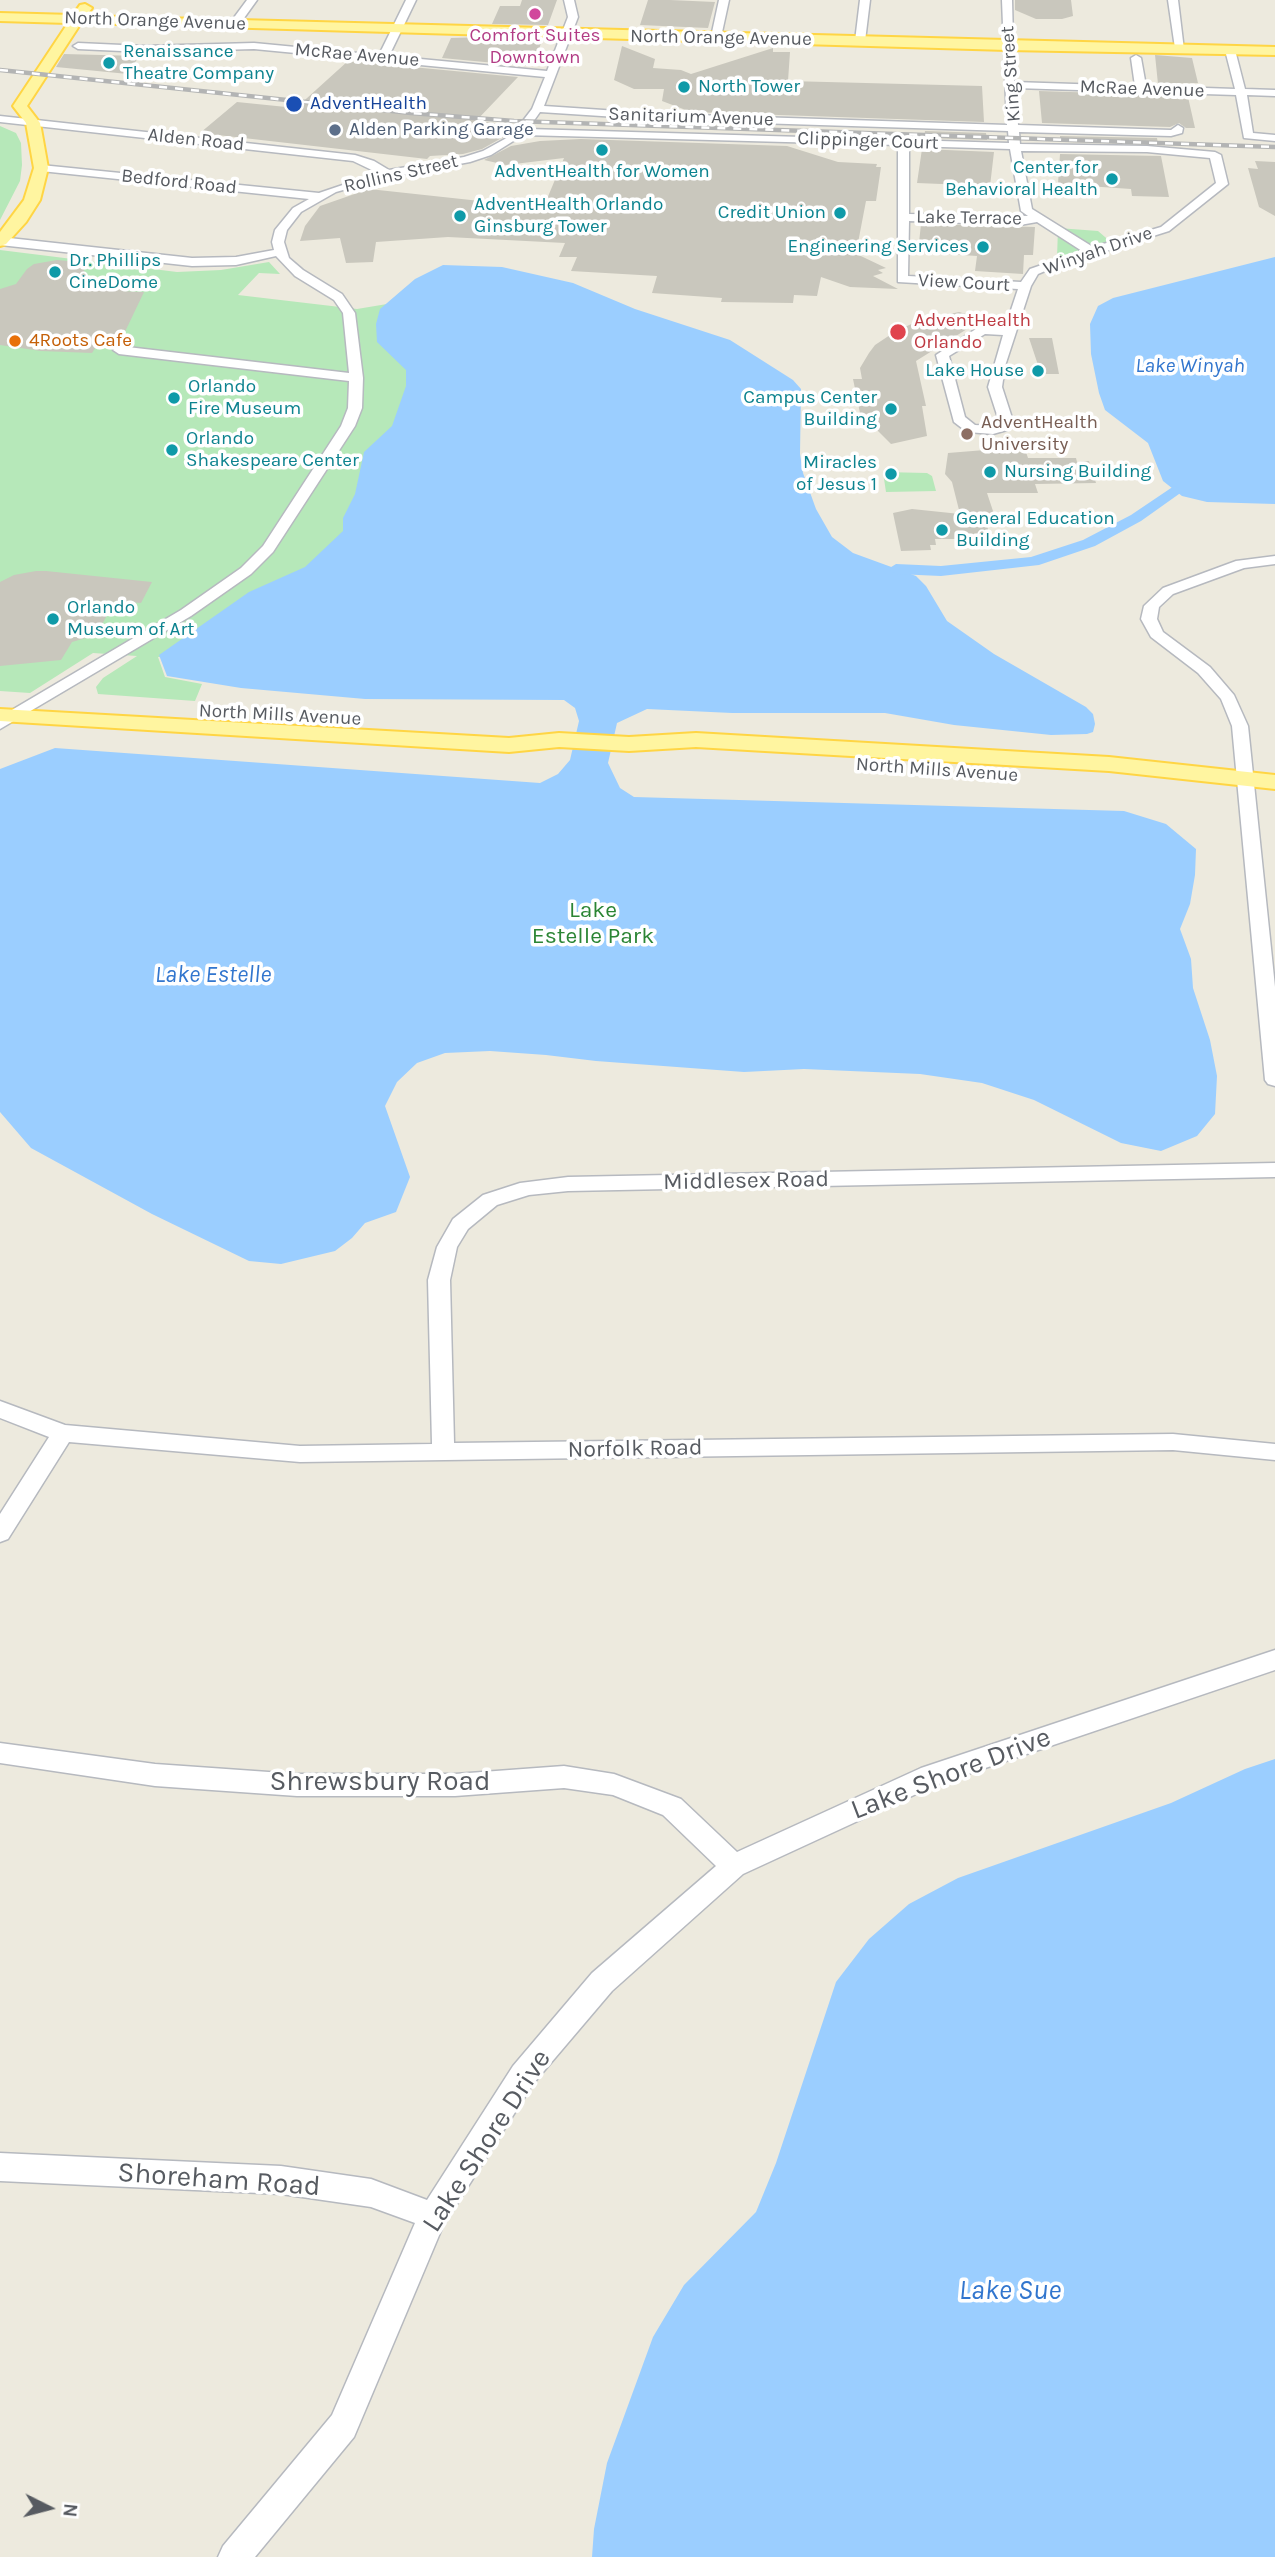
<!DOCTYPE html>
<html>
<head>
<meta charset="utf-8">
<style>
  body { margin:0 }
  #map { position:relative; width:1275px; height:2557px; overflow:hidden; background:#edeade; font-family:Karla,sans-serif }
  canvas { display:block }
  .north { position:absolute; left:14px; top:2473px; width:70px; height:70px; -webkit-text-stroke:5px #fff; paint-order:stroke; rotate:96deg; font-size:19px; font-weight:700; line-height:28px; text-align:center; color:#575b61 }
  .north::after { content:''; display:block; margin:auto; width:24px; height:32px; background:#575b61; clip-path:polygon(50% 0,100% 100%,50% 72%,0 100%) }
</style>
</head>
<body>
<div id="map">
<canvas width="1275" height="2557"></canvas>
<div class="north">N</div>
</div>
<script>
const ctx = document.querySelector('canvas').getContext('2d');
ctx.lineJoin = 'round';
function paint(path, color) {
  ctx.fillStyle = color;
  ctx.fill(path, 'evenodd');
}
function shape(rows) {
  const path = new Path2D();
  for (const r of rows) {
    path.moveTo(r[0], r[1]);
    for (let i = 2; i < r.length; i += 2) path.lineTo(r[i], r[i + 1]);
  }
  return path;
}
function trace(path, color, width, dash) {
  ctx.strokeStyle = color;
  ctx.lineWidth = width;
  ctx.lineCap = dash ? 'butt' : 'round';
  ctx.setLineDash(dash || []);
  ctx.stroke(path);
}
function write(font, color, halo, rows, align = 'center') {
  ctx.font = font + ' Karla,sans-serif';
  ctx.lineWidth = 7;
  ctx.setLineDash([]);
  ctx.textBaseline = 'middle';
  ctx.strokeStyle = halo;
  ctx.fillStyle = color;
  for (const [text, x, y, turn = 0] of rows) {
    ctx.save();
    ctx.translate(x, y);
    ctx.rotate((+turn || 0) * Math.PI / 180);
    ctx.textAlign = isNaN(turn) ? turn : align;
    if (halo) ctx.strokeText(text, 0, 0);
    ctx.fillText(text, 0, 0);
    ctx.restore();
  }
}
paint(shape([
  [0,126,16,133,21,143,22,165,20,181,0,220],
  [1058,228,1098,231,1112,243,1057,258],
  [0,250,177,272,221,270,269,262,280,274,259,273,238,295,357,309,387,304,405,288,415,350,387,516,210,659,158,657,165,677,202,684,195,701,98,694,96,687,103,678,137,656,93,653,30,693,0,691],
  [883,472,927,473,932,476,936,491,886,492]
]), '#b6e8b9');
paint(shape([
  [1275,257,1275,504,1207,502,1182,496,1163,481,1148,443,1105,410,1099,393,1091,354,1090,324,1098,306,1113,298],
  [443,265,502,267,573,283,635,309,730,340,793,380,801,389,800,454,803,473,816,509,832,537,853,553,916,576,926,586,947,621,994,654,1086,707,1093,714,1095,724,1093,732,1087,734,1051,735,954,725,885,713,732,713,647,709,617,723,608,763,620,788,634,797,1124,811,1166,824,1196,849,1195,875,1190,904,1180,929,1191,959,1193,988,1210,1040,1217,1076,1215,1114,1197,1136,1161,1151,1121,1143,1034,1100,982,1083,920,1074,804,1069,744,1072,596,1061,546,1055,490,1051,445,1053,417,1063,397,1082,385,1106,410,1177,396,1212,365,1223,352,1238,335,1251,281,1264,249,1261,152,1214,31,1148,0,1112,0,769,55,748,540,783,558,774,570,760,579,721,575,708,564,700,365,699,241,688,167,676,159,655,249,592,305,567,343,531,343,518,355,494,364,452,392,426,406,386,406,370,377,342,376,324,380,309,415,279],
  [1275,1759,1275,2557,592,2557,594,2529,607,2463,653,2337,684,2285,756,2212,776,2163,836,1982,869,1939,909,1904,958,1878,1171,1803,1245,1769]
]), '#9bceff');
paint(shape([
  [1174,486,1179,488,1182,491,1179,494,1141,521,1095,546,1039,565,941,576,896,574,888,569,896,564,941,566,1031,557,1083,540,1131,515,1174,486]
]), '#9bceff');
paint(shape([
  [522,0,557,0,548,25,492,24,500,6,520,6],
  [648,0,670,0,715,2,708,28,640,25],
  [1015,0,1071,0,1073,16,1062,19,1036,19,1015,10],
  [451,38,486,37,542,39,537,57,527,66,442,58],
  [622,46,655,59,653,68,681,70,691,74,773,48,773,52,790,52,788,81,982,86,984,122,691,112,662,101,664,89,634,89,614,80],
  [64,54,139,56,128,74,56,67],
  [1155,55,1192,58,1198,83,1158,84],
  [348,61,518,77,476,121,513,125,507,135,482,149,463,154,430,156,427,159,200,133,237,102,296,108],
  [1039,91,1194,96,1188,97,1195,128,1186,128,1179,123,1170,127,1042,123],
  [925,131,986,133,987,140,924,138],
  [1060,136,1157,138,1158,144,1060,142],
  [581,139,787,146,838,162,877,164,876,167,881,167,876,201,866,201,857,248,842,247,886,268,878,270,883,273,873,276,898,289,850,287,821,277,817,296,794,295,793,303,721,302,722,298,652,293,657,276,571,271,577,257,559,257,565,243,448,237,376,242,373,262,346,263,340,238,300,241,305,226,320,206,369,189,480,201,475,208,542,211,564,158,506,165,484,160,511,146,540,141],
  [922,149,994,152,990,186,917,183],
  [1060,154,1161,156,1169,197,1132,196,1131,189,1058,184],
  [1255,161,1275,162,1275,216,1259,207,1248,168,1258,169],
  [921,224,1035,227,1033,255,1024,255,1023,274,975,271,977,256,918,252],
  [57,260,68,261,83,267,88,283,127,285,123,291,144,292,122,338,102,337,92,353,41,351,0,345,0,289,16,284,27,269,34,264],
  [959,312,983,319,916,361,926,406,922,406,927,436,891,444,860,413,853,379,862,379,860,368,869,353,875,345,896,331,918,321],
  [1029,338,1052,338,1059,374,1041,374],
  [985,450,1026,452,1028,458,1076,458,1077,462,1089,461,1096,483,1035,484,1038,493,987,493,995,517,995,520,986,520,990,539,935,539,936,545,930,545,931,550,901,551,893,513,912,509,960,514,952,482,945,474,948,453],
  [36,571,46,571,152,582,141,603,115,601,96,635,72,642,61,660,0,666,0,582,14,575]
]), '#c9c7bd');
const minor = shape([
  [247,0,257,0,239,25,231,25,230,23,247,0],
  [406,0,416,0,389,56,547,71,568,17,564,0,574,0,578,17,544,106,663,114,1007,125,1002,0,1012,0,1014,82,1135,86,1131,58,1136,55,1141,58,1146,86,1235,89,1225,50,1230,47,1235,50,1245,89,1275,90,1275,96,1247,95,1253,133,1275,135,1275,141,1244,138,1236,95,1015,88,1018,125,1171,130,1178,125,1183,128,1182,133,1171,136,1019,132,1020,144,1147,146,1215,152,1221,155,1228,184,1169,231,1052,268,1038,274,1031,286,1005,366,1002,387,1013,421,1007,430,993,434,967,432,954,422,936,355,979,327,1005,328,1018,289,898,282,898,145,523,135,491,155,470,162,389,177,336,192,301,212,287,230,284,242,289,258,303,270,342,294,355,313,363,378,362,408,355,426,273,552,251,574,191,616,0,729,0,717,181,610,241,568,263,546,341,426,348,408,349,381,119,354,113,350,119,346,349,373,343,313,334,300,295,276,276,256,236,265,192,266,0,245,0,237,192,258,236,257,274,250,272,242,275,230,293,208,309,199,41,171,35,168,41,165,319,193,378,173,353,161,0,122,0,116,355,155,374,161,389,170,464,157,483,151,512,135,532,109,545,77,254,49,144,52,78,49,73,46,78,43,144,46,254,43,379,55,406,0],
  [540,112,663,120,1008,131,1009,143,528,129,540,112],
  [909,146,1010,149,1021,211,1028,216,909,214,909,146],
  [1021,151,1147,152,1210,158,1216,183,1161,227,1093,247,1032,209,1021,151],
  [909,221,1020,225,1037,222,1082,251,1030,269,1021,282,908,276,909,221],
  [985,334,1003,335,988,387,999,421,992,426,975,425,965,417,949,356,985,334],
  [719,0,729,0,721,37,716,40,711,37,719,0],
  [860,0,870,0,865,41,860,44,855,41,860,0],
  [1168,0,1178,0,1184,50,1175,48,1168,0],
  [1275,556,1275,564,1244,568,1173,594,1159,607,1157,619,1163,632,1210,667,1234,695,1248,726,1275,987,1275,1086,1268,1084,1265,1080,1232,726,1221,699,1198,673,1151,637,1141,619,1144,606,1163,588,1236,561,1275,556],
  [1275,1163,1275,1177,568,1191,529,1195,497,1205,468,1229,457,1247,450,1280,454,1443,1173,1434,1275,1444,1275,1460,1173,1450,300,1462,69,1442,8,1539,0,1542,0,1514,49,1437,0,1418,0,1401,65,1425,300,1446,432,1444,428,1280,437,1247,453,1219,483,1195,520,1183,568,1177,1275,1163],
  [1275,1650,1275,1670,938,1784,743,1874,612,1991,533,2084,443,2226,354,2437,255,2557,218,2557,223,2546,332,2415,415,2223,371,2207,281,2194,0,2181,0,2153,281,2166,371,2179,427,2200,513,2066,592,1973,716,1866,663,1815,613,1795,564,1788,455,1796,297,1796,155,1786,0,1763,0,1743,155,1764,297,1774,455,1774,564,1766,614,1774,681,1799,737,1852,921,1768,1275,1650]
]);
const major = shape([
  [85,4,92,8,86,16,1275,47,1275,55,1007,50,81,23,27,106,40,123,48,168,40,200,26,222,6,244,0,246,0,232,24,200,34,168,26,123,13,106,68,23,0,21,0,13,73,15,80,5,85,4],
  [0,709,509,738,559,733,629,737,696,733,1109,757,1275,775,1275,789,1109,771,696,747,629,751,559,747,509,752,0,721,0,709]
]);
trace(minor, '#b6b9bf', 3);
trace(major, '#ffd544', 4);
paint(minor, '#fff');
paint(major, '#fff5a0');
const rail = shape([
  [0,70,411,113,514,121,1275,147]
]);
trace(rail, '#b3b4b4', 4.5);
trace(rail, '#fff', 2.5, [8]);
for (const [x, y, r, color] of [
  [535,14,7,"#d1479c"],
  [109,63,7,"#0f9aa8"],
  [684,87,7,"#0f9aa8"],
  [294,104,9,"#1a4fb4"],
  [335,130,7,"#5c6f8a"],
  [602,150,7,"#0f9aa8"],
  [1112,179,7,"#0f9aa8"],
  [840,213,7,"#0f9aa8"],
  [460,216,7,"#0f9aa8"],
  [983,247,7,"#0f9aa8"],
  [55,272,7,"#0f9aa8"],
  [898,332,9,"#e0444e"],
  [15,341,7,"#e8710a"],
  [1038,371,7,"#0f9aa8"],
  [174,398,7,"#0f9aa8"],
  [891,409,7,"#0f9aa8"],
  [967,434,7,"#8d6e63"],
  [172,450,7,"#0f9aa8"],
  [990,472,7,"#0f9aa8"],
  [891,474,7,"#0f9aa8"],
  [942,530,7,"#0f9aa8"],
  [53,619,7,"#0f9aa8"]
]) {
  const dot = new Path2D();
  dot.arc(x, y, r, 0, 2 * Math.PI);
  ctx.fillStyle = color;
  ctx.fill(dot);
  trace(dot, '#fff', 2.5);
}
write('19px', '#575b61', '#fff', [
  ["North Orange Avenue",155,21,2],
  ["North Orange Avenue",721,38,1],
  ["McRae Avenue",357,55,5],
  ["King Street",1011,74,-94],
  ["McRae Avenue",1142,89,2],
  ["Sanitarium Avenue",691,117,2],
  ["Alden Road",196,140,6],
  ["Clippinger Court",868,141,2],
  ["Rollins Street",401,174,-13],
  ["Bedford Road",179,182,6],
  ["Lake Terrace",969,218,1],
  ["Winyah Drive",1098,251,-19],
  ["View Court",964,283,3],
  ["North Mills Avenue",280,715,3],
  ["North Mills Avenue",937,770,4]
]);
write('19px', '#b23c85', '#fff', [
  ["Comfort Suites",535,36],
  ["Downtown",535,58]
]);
write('19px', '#0d838f', '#fff', [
  ["Renaissance",123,52],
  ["Theatre Company",123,74],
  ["North Tower",698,87],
  ["Center for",1098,168,"right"],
  ["Behavioral Health",1098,190,"right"],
  ["AdventHealth for Women",602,172,"center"],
  ["AdventHealth Orlando",474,205],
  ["Ginsburg Tower",474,227],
  ["Credit Union",826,213,"right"],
  ["Engineering Services",969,247,"right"],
  ["Dr. Phillips",69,261],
  ["CineDome",69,283],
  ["Lake House",1024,371,"right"],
  ["Orlando",188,387],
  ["Fire Museum",188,409],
  ["Campus Center",877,398,"right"],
  ["Building",877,420,"right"],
  ["Orlando",186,439],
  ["Shakespeare Center",186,461],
  ["Miracles",877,463,"right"],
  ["of Jesus 1",877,485,"right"],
  ["Nursing Building",1004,472],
  ["General Education",956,519],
  ["Building",956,541],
  ["Orlando",67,608],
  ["Museum of Art",67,630]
], 'left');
write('19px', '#164399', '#fff', [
  ["AdventHealth",310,104]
], 'left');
write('19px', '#4e5e75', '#fff', [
  ["Alden Parking Garage",349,130]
], 'left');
write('19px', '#be3a42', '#fff', [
  ["AdventHealth",914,321],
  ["Orlando",914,343]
], 'left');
write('19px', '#c56008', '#fff', [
  ["4Roots Cafe",29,341]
], 'left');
write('19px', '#785e54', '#fff', [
  ["AdventHealth",981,423],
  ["University",981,445]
], 'left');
write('italic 21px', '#3276ce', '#fff', [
  ["Lake Winyah",1190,366]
]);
write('23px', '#2b8534', '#fff', [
  ["Lake",593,910],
  ["Estelle Park",593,936]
]);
write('23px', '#575b61', '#fff', [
  ["Middlesex Road",746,1181,-1],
  ["Norfolk Road",635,1449,-1]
]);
write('italic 24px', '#3276ce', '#fff', [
  ["Lake Estelle",213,975]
]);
write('28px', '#575b61', '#fff', [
  ["Lake Shore Drive",951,1774,-21],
  ["Shrewsbury Road",380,1782],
  ["Lake Shore Drive",487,2141,-57],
  ["Shoreham Road",219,2180,4]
]);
write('italic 28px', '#3276ce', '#fff', [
  ["Lake Sue",1010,2291]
]);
</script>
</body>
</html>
